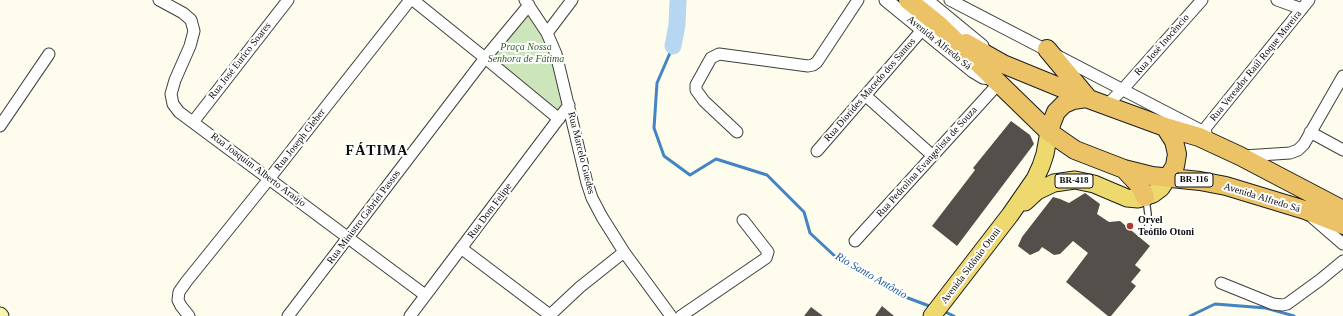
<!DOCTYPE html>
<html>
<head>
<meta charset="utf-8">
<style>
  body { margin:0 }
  canvas { display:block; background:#fefced }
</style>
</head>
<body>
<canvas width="1343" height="316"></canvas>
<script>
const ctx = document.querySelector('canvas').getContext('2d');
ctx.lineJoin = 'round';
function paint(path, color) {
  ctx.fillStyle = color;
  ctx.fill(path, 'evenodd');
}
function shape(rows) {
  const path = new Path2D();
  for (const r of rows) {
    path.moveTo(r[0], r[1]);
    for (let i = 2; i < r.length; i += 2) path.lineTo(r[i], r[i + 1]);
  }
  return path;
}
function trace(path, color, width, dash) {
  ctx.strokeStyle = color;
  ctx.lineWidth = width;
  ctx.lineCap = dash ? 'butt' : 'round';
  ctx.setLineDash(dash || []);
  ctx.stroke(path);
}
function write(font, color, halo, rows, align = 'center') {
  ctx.font = font + ' Georgia,serif';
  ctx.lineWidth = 4;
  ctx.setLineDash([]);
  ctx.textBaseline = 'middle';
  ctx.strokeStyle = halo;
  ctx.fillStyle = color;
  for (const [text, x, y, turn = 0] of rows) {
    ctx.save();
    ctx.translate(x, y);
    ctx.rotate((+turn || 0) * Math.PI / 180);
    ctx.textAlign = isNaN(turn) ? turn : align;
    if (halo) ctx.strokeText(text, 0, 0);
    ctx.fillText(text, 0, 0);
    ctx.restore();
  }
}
paint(shape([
  [527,9,547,35,566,100,556,112,488,57]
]), '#cce5ba');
trace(shape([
  [673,46,657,83,654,128,664,156,690,175,716,159,767,175,804,212,810,233,839,260,908,298,932,307],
  [943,311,954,316],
  [1190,316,1215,304,1266,308,1294,316]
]), '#4384c2', 3);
trace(shape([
  [673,46,677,25,678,0]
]), '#b6d6f1', 17);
paint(shape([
  [1011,121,1030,135,1034,144,957,246,932,226,975,170,973,168],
  [1085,193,1100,204,1097,214,1109,222,1120,221,1150,246,1135,265,1141,270,1131,282,1136,286,1111,316,1108,316,1066,282,1088,253,1073,241,1060,254,1054,255,1042,247,1039,251,1030,255,1018,246,1022,237,1053,197,1060,199,1069,203],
  [882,306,894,316,875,316],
  [811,307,823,316,804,316]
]), '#544f4a');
const service = shape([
  [1146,199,1148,214,1148,232]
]);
const minor = shape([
  [159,0,183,13,191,20,194,31,190,46,175,80,171,94,173,104,179,112,425,295],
  [413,0,485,58,559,119],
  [525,0,547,33,556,54,587,183,592,198,602,217,624,252,671,316],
  [950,0,1206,133],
  [1277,0,1302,9],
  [547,33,572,0],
  [866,96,933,156],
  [1107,105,1123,89,1202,0],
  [193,122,288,0],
  [0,126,49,54],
  [1203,131,1309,0],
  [737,132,704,101,696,90,696,85,711,58,719,54,808,66,813,65,817,62,858,0],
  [1310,132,1343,150],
  [817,151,922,30],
  [1244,156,1290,153,1298,150,1304,144,1343,76],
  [1313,218,1343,244],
  [855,241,999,83],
  [461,248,551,316],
  [1221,283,1273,304,1282,305,1287,304,1320,280,1343,261],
  [189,316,181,306,178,300,179,292,186,282,269,179,410,0],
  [288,316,485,58,529,5],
  [410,316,569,105],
  [549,316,580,287,624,252],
  [681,316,766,258,768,252,743,220]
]);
const tertiary = shape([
  [886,0,973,71,983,77,990,78],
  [926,0,982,46]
]);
const secondary = shape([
  [0,315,1,316]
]);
const primary = shape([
  [1025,202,1037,191,1054,183,1075,180,1094,184,1127,198,1138,199,1153,194,1161,188,1168,177],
  [932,316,1010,215,1035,179,1041,166,1045,154,1049,132]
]);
const trunk = shape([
  [908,0,939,25,1049,132,1075,150,1124,169,1152,176,1200,181,1226,186,1305,210,1343,225],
  [966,43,1003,64,1086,98,1165,127,1199,137,1240,156,1343,210],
  [1047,49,1087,97],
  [1165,127,1174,141,1177,154,1175,166,1168,177],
  [1049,132,1052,122,1056,112,1064,104,1073,100,1086,98],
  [1124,169,1140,186,1145,197]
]);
trace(service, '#3f3f3f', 8);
trace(minor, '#3f3f3f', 13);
trace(tertiary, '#3f3f3f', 15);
trace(secondary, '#2e2e2e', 17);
trace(primary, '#1d1d1d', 19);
trace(trunk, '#1d1d1d', 20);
trace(service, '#fff', 5.5);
trace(minor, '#fff', 11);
trace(tertiary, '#fff', 13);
trace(secondary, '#f8f7ad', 15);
trace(primary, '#edd96d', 17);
trace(trunk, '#ebc266', 18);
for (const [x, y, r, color] of [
  [1130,226,4,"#b13530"]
]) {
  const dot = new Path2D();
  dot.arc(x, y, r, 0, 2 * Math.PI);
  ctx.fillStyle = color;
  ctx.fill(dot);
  trace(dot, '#fff', 1.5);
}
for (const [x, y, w] of [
  [1194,180,38],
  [1074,181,38]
]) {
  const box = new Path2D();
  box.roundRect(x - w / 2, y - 7, w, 14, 3);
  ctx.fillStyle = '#fff';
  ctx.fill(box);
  trace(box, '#0c0c0c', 1);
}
write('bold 9px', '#0c0c0c', null, [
  ["BR-116",1194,180],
  ["BR-418",1074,181]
]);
write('10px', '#0c0c0c', '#fff', [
  ["Avenida Alfredo Sá",939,43,39],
  ["Rua José Inocêncio",1162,45,-49],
  ["Rua José Eurico Soares",240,61,-52],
  ["Rua Vereador Raúl Roque Moreira",1256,66,-51],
  ["Rua Diorides Macedo dos Santos",870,90,-49],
  ["Rua Joseph Gleber",300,140,-52],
  ["Rua Marcelo Guedes",581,153,76],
  ["Rua Pedrolina Evangelista de Souza",927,162,-48],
  ["Rua Joaquim Alberto Araújo",258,170,37],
  ["Avenida Alfredo Sá",1262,198,17],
  ["Rua Dom Felipe",490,211,-53],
  ["Rua Ministro Gabriel Passos",364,217,-53],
  ["Avenida Sidônio Otoni",971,266,-53]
]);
write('italic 10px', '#2a5f22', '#fff', [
  ["Praça Nossa",526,47],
  ["Senhora de Fátima",526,59]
]);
write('bold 10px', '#0c0c0c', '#fff', [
  ["Orvel",1138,220],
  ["Teófilo Otoni",1138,232]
], 'left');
write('italic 11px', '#205794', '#fff', [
  ["Rio Santo Antônio",871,276,30]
]);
ctx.letterSpacing = '1px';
write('bold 14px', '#0c0c0c', '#fff', [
  ["FÁTIMA",377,151]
]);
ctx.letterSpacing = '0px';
</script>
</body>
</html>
